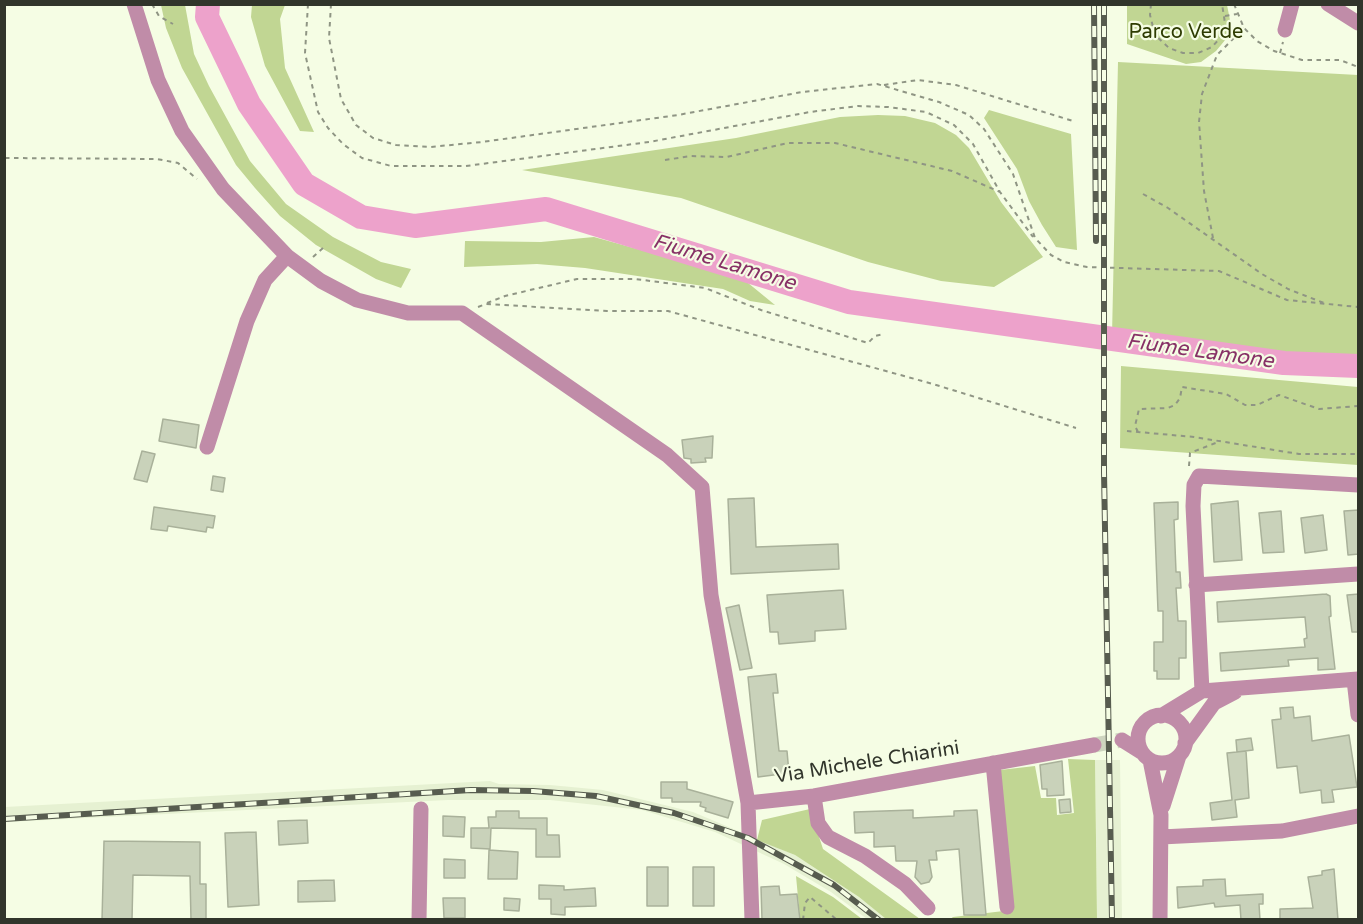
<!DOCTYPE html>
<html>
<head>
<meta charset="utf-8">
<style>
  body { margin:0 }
  #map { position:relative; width:1363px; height:924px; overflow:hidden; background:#f5fde4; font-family:"Varela Round",sans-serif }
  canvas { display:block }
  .frame { position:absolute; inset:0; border:6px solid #31352b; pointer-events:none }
</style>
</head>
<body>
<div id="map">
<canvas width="1363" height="924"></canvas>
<div class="frame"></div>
</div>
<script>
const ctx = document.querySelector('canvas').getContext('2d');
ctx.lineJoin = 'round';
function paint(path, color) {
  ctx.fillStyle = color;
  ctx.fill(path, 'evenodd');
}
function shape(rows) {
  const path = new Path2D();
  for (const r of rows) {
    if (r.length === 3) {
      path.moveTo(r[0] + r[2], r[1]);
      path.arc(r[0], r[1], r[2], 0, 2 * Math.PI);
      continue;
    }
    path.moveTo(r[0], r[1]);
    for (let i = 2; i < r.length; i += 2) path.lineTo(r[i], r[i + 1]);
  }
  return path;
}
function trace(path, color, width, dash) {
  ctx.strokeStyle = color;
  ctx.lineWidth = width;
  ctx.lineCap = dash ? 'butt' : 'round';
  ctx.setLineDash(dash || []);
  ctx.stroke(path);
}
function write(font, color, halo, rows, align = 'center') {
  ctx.font = font + ' "Varela Round",sans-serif';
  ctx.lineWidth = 4.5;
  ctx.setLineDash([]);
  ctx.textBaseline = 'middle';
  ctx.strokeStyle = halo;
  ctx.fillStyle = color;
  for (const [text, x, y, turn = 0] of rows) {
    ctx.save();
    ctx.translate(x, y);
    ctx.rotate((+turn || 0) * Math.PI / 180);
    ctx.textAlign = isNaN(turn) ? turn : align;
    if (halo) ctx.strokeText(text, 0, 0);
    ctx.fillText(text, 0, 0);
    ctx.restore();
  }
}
paint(shape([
  [1095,760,1120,760,1122,919,1097,919],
  [490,781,499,784,550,785,603,790,693,812,795,855,859,897,886,919,867,919,831,892,784,864,715,832,642,810,550,800,448,800,5,822,5,807]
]), '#e6f1d2');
paint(shape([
  [161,5,185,5,194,54,209,86,250,161,286,204,333,237,381,262,411,269,401,288,376,279,316,245,280,216,255,188,236,165,182,68,166,28],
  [252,5,285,5,280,19,285,68,314,132,300,131,265,66,251,17],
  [1127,5,1227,5,1231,25,1226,39,1216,51,1201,62,1186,64,1127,44],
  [1118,62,1358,75,1358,362,1284,358,1112,335],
  [989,110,1071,134,1077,250,1056,247,1042,225,1029,201,1017,169,984,118],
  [878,115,905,116,935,123,956,135,969,148,1001,202,1043,257,994,287,941,281,868,262,681,198,522,170,736,138,840,117],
  [594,237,742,278,775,305,750,301,723,289,585,268,537,264,464,267,465,241,541,242],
  [1121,366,1358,387,1358,465,1120,448],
  [1068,759,1095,760,1097,919,949,920,953,917,1012,910,1000,770,1035,766,1041,798,1056,798,1057,815,1074,813],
  [810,809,823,849,920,919,886,919,859,897,795,855,757,840,762,820],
  [796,876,833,897,862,919,800,919]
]), '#c1d693');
trace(shape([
  [208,4,207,17,249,104,304,184,361,217,415,226,546,209,849,302,1284,363,1358,366]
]), '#eda2cb', 24);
const building = shape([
  [163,419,199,425,196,448,159,441,163,419],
  [713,436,712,458,705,458,706,462,691,463,691,459,684,458,682,440,713,436],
  [142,451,155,454,147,482,134,479,142,451],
  [213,476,225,478,223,492,211,490,213,476],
  [754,498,756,547,838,544,839,569,731,574,728,499,754,498],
  [1238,501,1242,560,1214,562,1211,504,1238,501],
  [1178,502,1178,519,1174,520,1176,572,1180,572,1181,588,1176,588,1178,621,1186,621,1186,658,1179,658,1179,679,1157,679,1157,671,1154,671,1154,642,1163,642,1163,611,1158,611,1154,503,1178,502],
  [154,507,215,516,213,528,207,527,206,532,168,526,167,531,151,529,154,507],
  [1359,510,1359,554,1348,555,1344,511,1359,510],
  [1281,511,1284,552,1263,553,1259,513,1281,511],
  [1323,515,1327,550,1305,553,1301,518,1323,515],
  [843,590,846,629,815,631,815,641,779,644,778,632,770,632,767,595,843,590],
  [1326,594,1330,596,1331,616,1329,617,1335,669,1318,670,1318,658,1288,660,1289,666,1221,671,1220,653,1305,647,1304,639,1307,638,1305,617,1218,622,1217,602,1326,594],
  [1359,594,1359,632,1352,632,1347,595,1359,594],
  [739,605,752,668,740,670,726,608,739,605],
  [776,674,778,693,773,693,779,751,787,751,789,773,758,777,748,677,776,674],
  [1293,707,1294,718,1310,716,1312,741,1349,735,1357,787,1332,790,1334,802,1322,803,1321,790,1300,793,1297,766,1277,768,1272,720,1281,719,1280,708,1293,707],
  [1251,738,1253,750,1237,752,1236,740,1251,738],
  [1246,751,1249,798,1235,800,1237,817,1212,820,1210,803,1232,800,1227,753,1246,751],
  [1062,761,1064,795,1047,796,1047,789,1042,789,1040,765,1062,761],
  [661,782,687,782,687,789,733,802,728,818,705,811,706,808,700,806,701,802,672,802,672,798,661,798,661,782],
  [1070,799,1071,812,1060,813,1059,800,1070,799],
  [913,810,913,818,954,816,954,811,977,810,986,915,964,915,959,849,936,851,937,860,929,860,932,877,929,882,921,884,915,877,917,861,896,861,895,846,874,847,874,832,855,833,854,812,913,810],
  [496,811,519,811,519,818,547,818,547,835,559,835,560,857,536,857,536,829,491,828,490,849,471,848,471,828,489,828,488,817,496,817,496,811],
  [443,816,465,817,464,837,443,836,443,816],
  [307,820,308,843,279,845,278,821,307,820],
  [256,832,259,905,228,907,225,833,256,832],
  [104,841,200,842,200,884,206,884,206,920,191,920,190,876,133,875,132,920,102,920,104,841],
  [489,850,518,852,517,879,488,879,489,850],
  [444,859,465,860,465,878,444,878,444,859],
  [647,867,668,867,668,906,647,906,647,867],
  [693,867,714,867,714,906,693,906,693,867],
  [1334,869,1338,920,1280,920,1280,909,1313,908,1308,877,1322,875,1322,871,1334,869],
  [1225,879,1226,896,1263,894,1263,904,1259,904,1260,920,1241,920,1240,905,1215,907,1214,903,1178,908,1177,887,1203,886,1203,880,1225,879],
  [334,880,335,901,298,902,298,881,334,880],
  [539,885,564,886,564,890,595,888,596,906,565,907,565,915,551,914,551,899,539,899,539,885],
  [779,886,780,895,797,894,800,920,762,920,761,887,779,886],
  [443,898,465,898,465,918,444,918,443,898],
  [504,898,520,899,519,911,504,910,504,898]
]);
paint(building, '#c9d2ba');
trace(building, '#a9b19a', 1.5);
trace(shape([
  [1094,745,1122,740]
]), '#ced5bf', 15, [15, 8]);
trace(shape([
  [152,4,159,16,173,24],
  [308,4,305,53,318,112,328,128,343,144,362,158,391,166,466,166,649,142,810,112,858,106,888,107,926,112,954,125,973,144,1000,192,1033,237],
  [331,4,329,38,341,99,356,125,373,138,396,145,430,147,482,142,678,115,802,92,877,84,939,102,969,115,984,129,1013,174,1035,238,1051,255,1064,262,1087,267,1219,271,1287,300,1358,307],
  [1151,4,1150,15,1155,35,1169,48,1183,53,1198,53,1212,47,1220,38,1225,23,1222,4],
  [1234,4,1244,28,1257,41,1274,51,1302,60,1340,60,1358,67],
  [1225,16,1237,14],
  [1280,53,1283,42],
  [884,85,918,80,956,85,1073,121],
  [5,158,157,159,178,163,197,179],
  [665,160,691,156,727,157,788,143,835,143,952,171,1000,192],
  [1143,194,1168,208,1262,274,1288,289,1324,303],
  [1213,238,1204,191,1199,122,1202,94,1217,55,1244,28],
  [313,257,324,247],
  [487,303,505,296,577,279,635,279,705,288,761,310,868,343,875,336,884,334],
  [478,307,486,304,607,311,668,311,933,384,1076,428],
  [1127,431,1194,437,1299,454,1358,454],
  [1138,432,1135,426,1139,409,1168,408,1175,405,1180,398,1182,387,1226,394,1245,405,1257,405,1279,395,1319,409,1358,406],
  [1189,466,1190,453,1218,442],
  [803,920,805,903,810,897,837,920]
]), '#8f9584', 2, [4.5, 4.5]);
trace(shape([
  [134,4,158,80,182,131,223,189,287,256,321,281,357,300,408,313,462,313,667,455,702,487,711,595,748,803,752,920],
  [1328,4,1358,23],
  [1285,30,1292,4],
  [207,447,247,321,265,280,287,256],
  [1196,585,1358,574],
  [1354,680,1358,715],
  [1202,691,1193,506,1194,485,1199,476,1358,485],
  [1162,739,24],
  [1161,716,1202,691,1358,679],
  [1122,740,1141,752],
  [1185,743,1214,703,1235,692],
  [1150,760,1161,815,1160,920],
  [993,763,1007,907],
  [814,796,818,823,828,837,865,856,905,884,928,908],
  [748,803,814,796,1094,745],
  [1163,806,1179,756],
  [1161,837,1282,831,1358,816],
  [419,920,421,809]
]), '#c08ca8', 15);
const rail = shape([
  [1094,4,1096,241],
  [1104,4,1104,472,1112,920],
  [4,819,471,790,533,791,596,796,674,813,748,838,834,885,879,920]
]);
trace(rail, '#575c4f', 6);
trace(rail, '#f5fde4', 4, [11]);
write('20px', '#2e3c02', '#f5fde4', [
  ["Parco Verde",1186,33]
]);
write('20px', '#31352b', '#f5fde4', [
  ["Via Michele Chiarini",867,763,-9]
]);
write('italic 21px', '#873166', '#f5fde4', [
  ["Fiume Lamone",724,263,17],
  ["Fiume Lamone",1200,352,8]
]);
</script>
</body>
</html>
